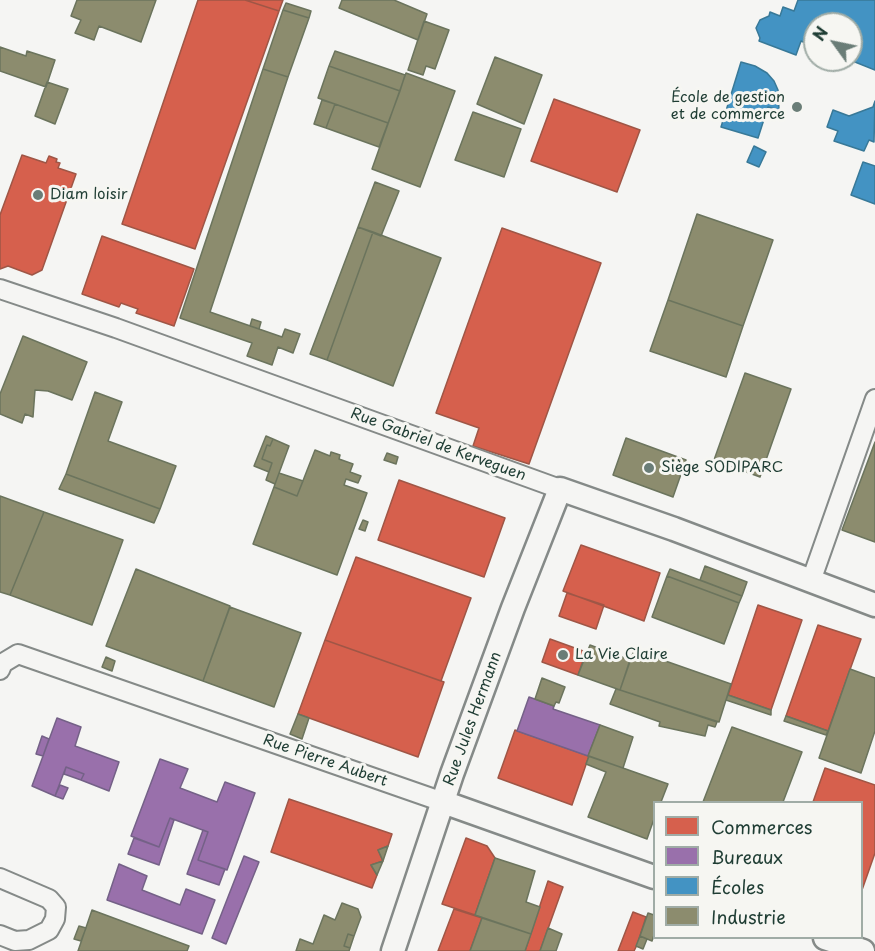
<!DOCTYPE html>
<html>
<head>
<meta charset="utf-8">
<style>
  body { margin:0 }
  #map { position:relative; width:875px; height:951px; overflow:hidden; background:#f5f5f3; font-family:"Playpen Sans",sans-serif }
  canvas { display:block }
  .legend { position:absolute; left:653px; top:801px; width:210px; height:138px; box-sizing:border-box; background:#f6f6f2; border:2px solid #a0aca6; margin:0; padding:8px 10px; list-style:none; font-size:18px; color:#1f3d34 }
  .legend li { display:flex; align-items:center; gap:12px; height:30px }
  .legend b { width:30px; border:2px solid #a0aca6 }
  .north { position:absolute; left:803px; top:12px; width:60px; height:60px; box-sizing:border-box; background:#f6f6f2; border:2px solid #a0aca6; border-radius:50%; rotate:303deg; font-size:16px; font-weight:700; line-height:24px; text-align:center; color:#1f3d34 }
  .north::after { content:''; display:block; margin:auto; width:21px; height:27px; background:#6a7d77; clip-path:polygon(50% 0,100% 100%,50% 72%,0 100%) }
</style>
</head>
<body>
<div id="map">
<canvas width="875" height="951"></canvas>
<ul class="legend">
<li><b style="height:16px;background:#d6604d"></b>Commerces</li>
<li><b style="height:16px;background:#9970ab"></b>Bureaux</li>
<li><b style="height:16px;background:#4393c3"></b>Écoles</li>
<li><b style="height:16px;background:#8c8c6e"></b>Industrie</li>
</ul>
<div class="north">N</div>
</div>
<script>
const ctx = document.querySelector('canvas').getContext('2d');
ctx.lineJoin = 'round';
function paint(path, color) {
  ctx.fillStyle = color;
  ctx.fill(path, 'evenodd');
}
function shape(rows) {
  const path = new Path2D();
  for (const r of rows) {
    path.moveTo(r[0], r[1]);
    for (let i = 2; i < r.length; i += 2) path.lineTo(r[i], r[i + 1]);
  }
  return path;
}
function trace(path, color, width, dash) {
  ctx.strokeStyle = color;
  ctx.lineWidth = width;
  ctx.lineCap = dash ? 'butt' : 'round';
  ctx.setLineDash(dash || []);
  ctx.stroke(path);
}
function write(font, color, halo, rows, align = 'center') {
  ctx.font = font + ' "Playpen Sans",sans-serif';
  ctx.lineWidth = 6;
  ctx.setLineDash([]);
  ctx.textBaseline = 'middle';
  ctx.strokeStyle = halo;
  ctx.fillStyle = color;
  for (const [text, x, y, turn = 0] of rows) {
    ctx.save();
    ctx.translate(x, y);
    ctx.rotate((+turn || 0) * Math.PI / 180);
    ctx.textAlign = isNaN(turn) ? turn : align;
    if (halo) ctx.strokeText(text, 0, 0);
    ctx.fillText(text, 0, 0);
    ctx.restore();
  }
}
const shops = shape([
  [198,0,245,0,279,11,195,249,122,224,198,0],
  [245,0,283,0,279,11,245,0],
  [554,99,640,130,617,192,531,161,554,99],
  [22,155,46,163,49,156,57,159,56,162,60,163,58,168,76,174,42,270,32,275,8,266,0,269,0,215,22,155],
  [502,228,601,263,529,464,473,446,479,428,436,413,502,228],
  [102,236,194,269,174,326,136,313,138,309,121,303,119,307,82,294,102,236],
  [399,480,505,518,484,577,378,540,399,480],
  [581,545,660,573,644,621,563,591,581,545],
  [356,557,471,598,441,681,325,640,356,557],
  [567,593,604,605,596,629,559,616,567,593],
  [758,605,802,620,771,710,728,695,758,605],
  [818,625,861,639,828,731,786,716,818,625],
  [550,639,586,652,578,675,542,662,550,639],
  [325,640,444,682,418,757,298,714,325,640],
  [515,730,589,756,572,805,498,778,515,730],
  [825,768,875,785,875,853,862,890,862,802,813,802,825,768],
  [289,799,392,834,388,846,378,850,383,861,371,865,377,875,372,888,271,852,289,799],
  [466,838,487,846,495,858,475,915,442,904,466,838],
  [548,881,563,887,540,951,525,951,548,881],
  [454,909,482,918,470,951,438,951,454,909],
  [633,912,646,917,637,945,634,951,618,951,633,912]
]);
paint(shops, '#d6604d');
trace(shops, '#9f5646', 1.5);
const offices = shape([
  [529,697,554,706,553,709,600,725,588,756,517,731,529,697],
  [57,718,81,727,75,746,119,762,109,791,81,780,84,774,66,767,55,796,32,786,57,718],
  [42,736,49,739,43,756,36,754,42,736],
  [160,759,188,769,180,788,217,802,225,782,255,793,227,870,198,860,208,832,170,818,159,847,131,836,160,759],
  [66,767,84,774,81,780,64,774,66,767],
  [60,785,68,788,63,799,55,796,60,785],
  [170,818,174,820,159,865,128,854,134,838,159,847,170,818],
  [203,830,208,832,198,860,225,869,219,885,187,874,203,830],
  [244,856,259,862,226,944,212,938,244,856],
  [119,864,147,876,142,890,180,905,186,889,215,900,202,934,107,900,119,864]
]);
paint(offices, '#9970ab');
trace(offices, '#746187', 1.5);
const schools = shape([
  [798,0,875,0,875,70,850,60,851,24,815,24,815,47,801,41,796,55,759,41,760,38,756,28,760,20,769,16,770,12,780,16,783,7,794,11,798,0],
  [741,62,755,66,767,73,774,81,778,90,779,110,768,107,758,138,721,127,741,62],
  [875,101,874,142,869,140,864,151,834,141,838,131,827,127,833,110,849,116,873,107,875,101],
  [754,146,766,152,759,167,747,162,754,146],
  [863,162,875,166,875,204,851,195,863,162]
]);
paint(schools, '#4393c3');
trace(schools, '#387998', 1.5);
const industry = shape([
  [77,0,156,0,141,42,99,26,94,40,75,33,81,20,71,16,77,0],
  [342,0,394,0,427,14,418,40,339,8,342,0],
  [286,3,311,11,309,18,283,10,286,3],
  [283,10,309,18,288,77,263,69,283,10],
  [424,21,449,30,435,69,426,66,423,75,408,70,424,21],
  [0,47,26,56,27,51,55,60,46,87,0,71,0,47],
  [335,51,405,75,400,91,329,66,335,51],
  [495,57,542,75,524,124,477,104,495,57],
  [329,66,400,91,388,123,318,98,329,66],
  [263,69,288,77,210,312,282,337,285,329,300,334,293,353,278,347,272,365,247,356,252,343,180,318,263,69],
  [406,73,455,91,420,187,372,169,406,73],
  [47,82,68,89,55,124,35,116,47,82],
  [322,100,335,104,326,128,314,124,322,100],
  [335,104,388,123,379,147,326,128,335,104],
  [473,112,521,129,504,177,455,160,473,112],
  [375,182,399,191,381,236,358,227,375,182],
  [697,214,773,240,743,326,668,300,697,214],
  [358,227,373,232,327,360,310,354,358,227],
  [373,232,441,258,393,386,327,360,373,232],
  [668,300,743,326,726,377,650,351,668,300],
  [252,319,261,322,259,329,250,326,252,319],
  [23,336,87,362,72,400,48,391,35,390,33,417,25,414,22,423,0,414,0,394,23,336],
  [745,373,791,389,760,477,714,460,745,373],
  [95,392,122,402,108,441,176,466,160,509,66,474,95,392],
  [266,436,273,439,270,446,267,445,262,459,272,463,269,472,254,466,266,436],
  [626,438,686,460,673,497,613,475,626,438],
  [273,439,289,446,275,484,266,480,272,463,262,459,267,445,270,446,273,439],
  [875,442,875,542,842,530,875,442],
  [315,450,330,456,331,452,340,455,339,459,353,464,350,472,361,476,358,483,346,479,344,485,367,493,337,575,253,544,274,487,297,496,315,450],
  [387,453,398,457,396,464,384,460,387,453],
  [279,473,303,481,297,496,274,487,279,473],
  [66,474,160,509,154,523,59,489,66,474],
  [0,496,44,512,10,595,0,592,0,496],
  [44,512,123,540,92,625,10,595,44,512],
  [363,520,368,522,365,531,359,529,363,520],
  [705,566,747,582,742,596,700,580,705,566],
  [136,569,230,606,203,681,106,646,136,569],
  [670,569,742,596,739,603,667,576,670,569],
  [667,576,739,603,724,644,652,617,667,576],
  [230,607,301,633,274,707,203,681,230,607],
  [590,645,630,660,620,690,578,675,590,645],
  [634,650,731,684,719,722,620,690,634,650],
  [106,657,115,661,112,671,102,667,106,657],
  [850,669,875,678,875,731,861,773,819,758,850,669],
  [542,678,565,687,559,703,556,702,554,706,535,699,542,678],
  [616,689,620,690,717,722,715,727,708,725,705,736,659,726,660,722,610,704,616,689],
  [728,695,771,710,771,715,726,700,728,695],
  [298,714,309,718,302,739,290,734,298,714],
  [786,716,828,731,826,735,784,721,786,716],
  [600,725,633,737,623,768,588,756,600,725],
  [732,727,802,752,783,802,703,802,732,727],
  [589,756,668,784,661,802,654,802,654,819,647,839,588,817,606,772,586,764,589,756],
  [388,846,383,861,378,850,388,846],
  [495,858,535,871,526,902,540,907,531,934,475,915,495,858],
  [383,861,377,875,371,865,383,861],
  [342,903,358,909,361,917,354,936,348,934,344,946,350,948,349,951,296,951,300,939,313,944,324,915,335,920,342,903],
  [92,910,189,946,187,951,78,951,92,910],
  [648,913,654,915,654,935,652,941,640,936,648,913],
  [482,918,531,934,525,951,470,951,482,918],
  [79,926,86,928,81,941,74,939,79,926],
  [548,928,562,934,556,951,540,951,548,928],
  [348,934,354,936,350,948,344,946,348,934],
  [640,936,647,939,643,949,636,946,640,936]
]);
paint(industry, '#8c8c6e');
trace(industry, '#6b745d', 1.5);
const minor = shape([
  [0,289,116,328,560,489],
  [811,581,875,399],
  [0,670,3,663,18,654,443,802],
  [0,878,49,899,56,907,55,919,49,930,29,940,15,941,0,935]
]);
const tertiary = shape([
  [443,802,654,877],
  [825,938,863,951],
  [393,951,452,774,513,608,560,489,674,529,875,605]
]);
trace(minor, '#858a88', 22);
trace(tertiary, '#858a88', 27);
trace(minor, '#f5f5f3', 18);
trace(tertiary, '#f5f5f3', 22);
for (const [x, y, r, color] of [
  [797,107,6,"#6a7d77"],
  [38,195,6,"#6a7d77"],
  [649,468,6,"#6a7d77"],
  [563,655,6,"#6a7d77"]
]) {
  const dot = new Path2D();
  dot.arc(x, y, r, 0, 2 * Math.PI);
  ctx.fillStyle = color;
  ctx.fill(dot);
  trace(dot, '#f6f6f2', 2);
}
write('15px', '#1f3d34', '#f6f6f2', [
  ["École de gestion",785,98,"right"],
  ["et de commerce",785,115,"right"],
  ["Diam loisir",50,195],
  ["Siège SODIPARC",661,468],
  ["La Vie Claire",575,655]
], 'left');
write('15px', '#1f3d34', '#f6f6f2', [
  ["Rue Gabriel de Kerveguen",438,445,20],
  ["Rue Jules Hermann",473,719,-70],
  ["Rue Pierre Aubert",325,761,19]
]);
</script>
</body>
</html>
